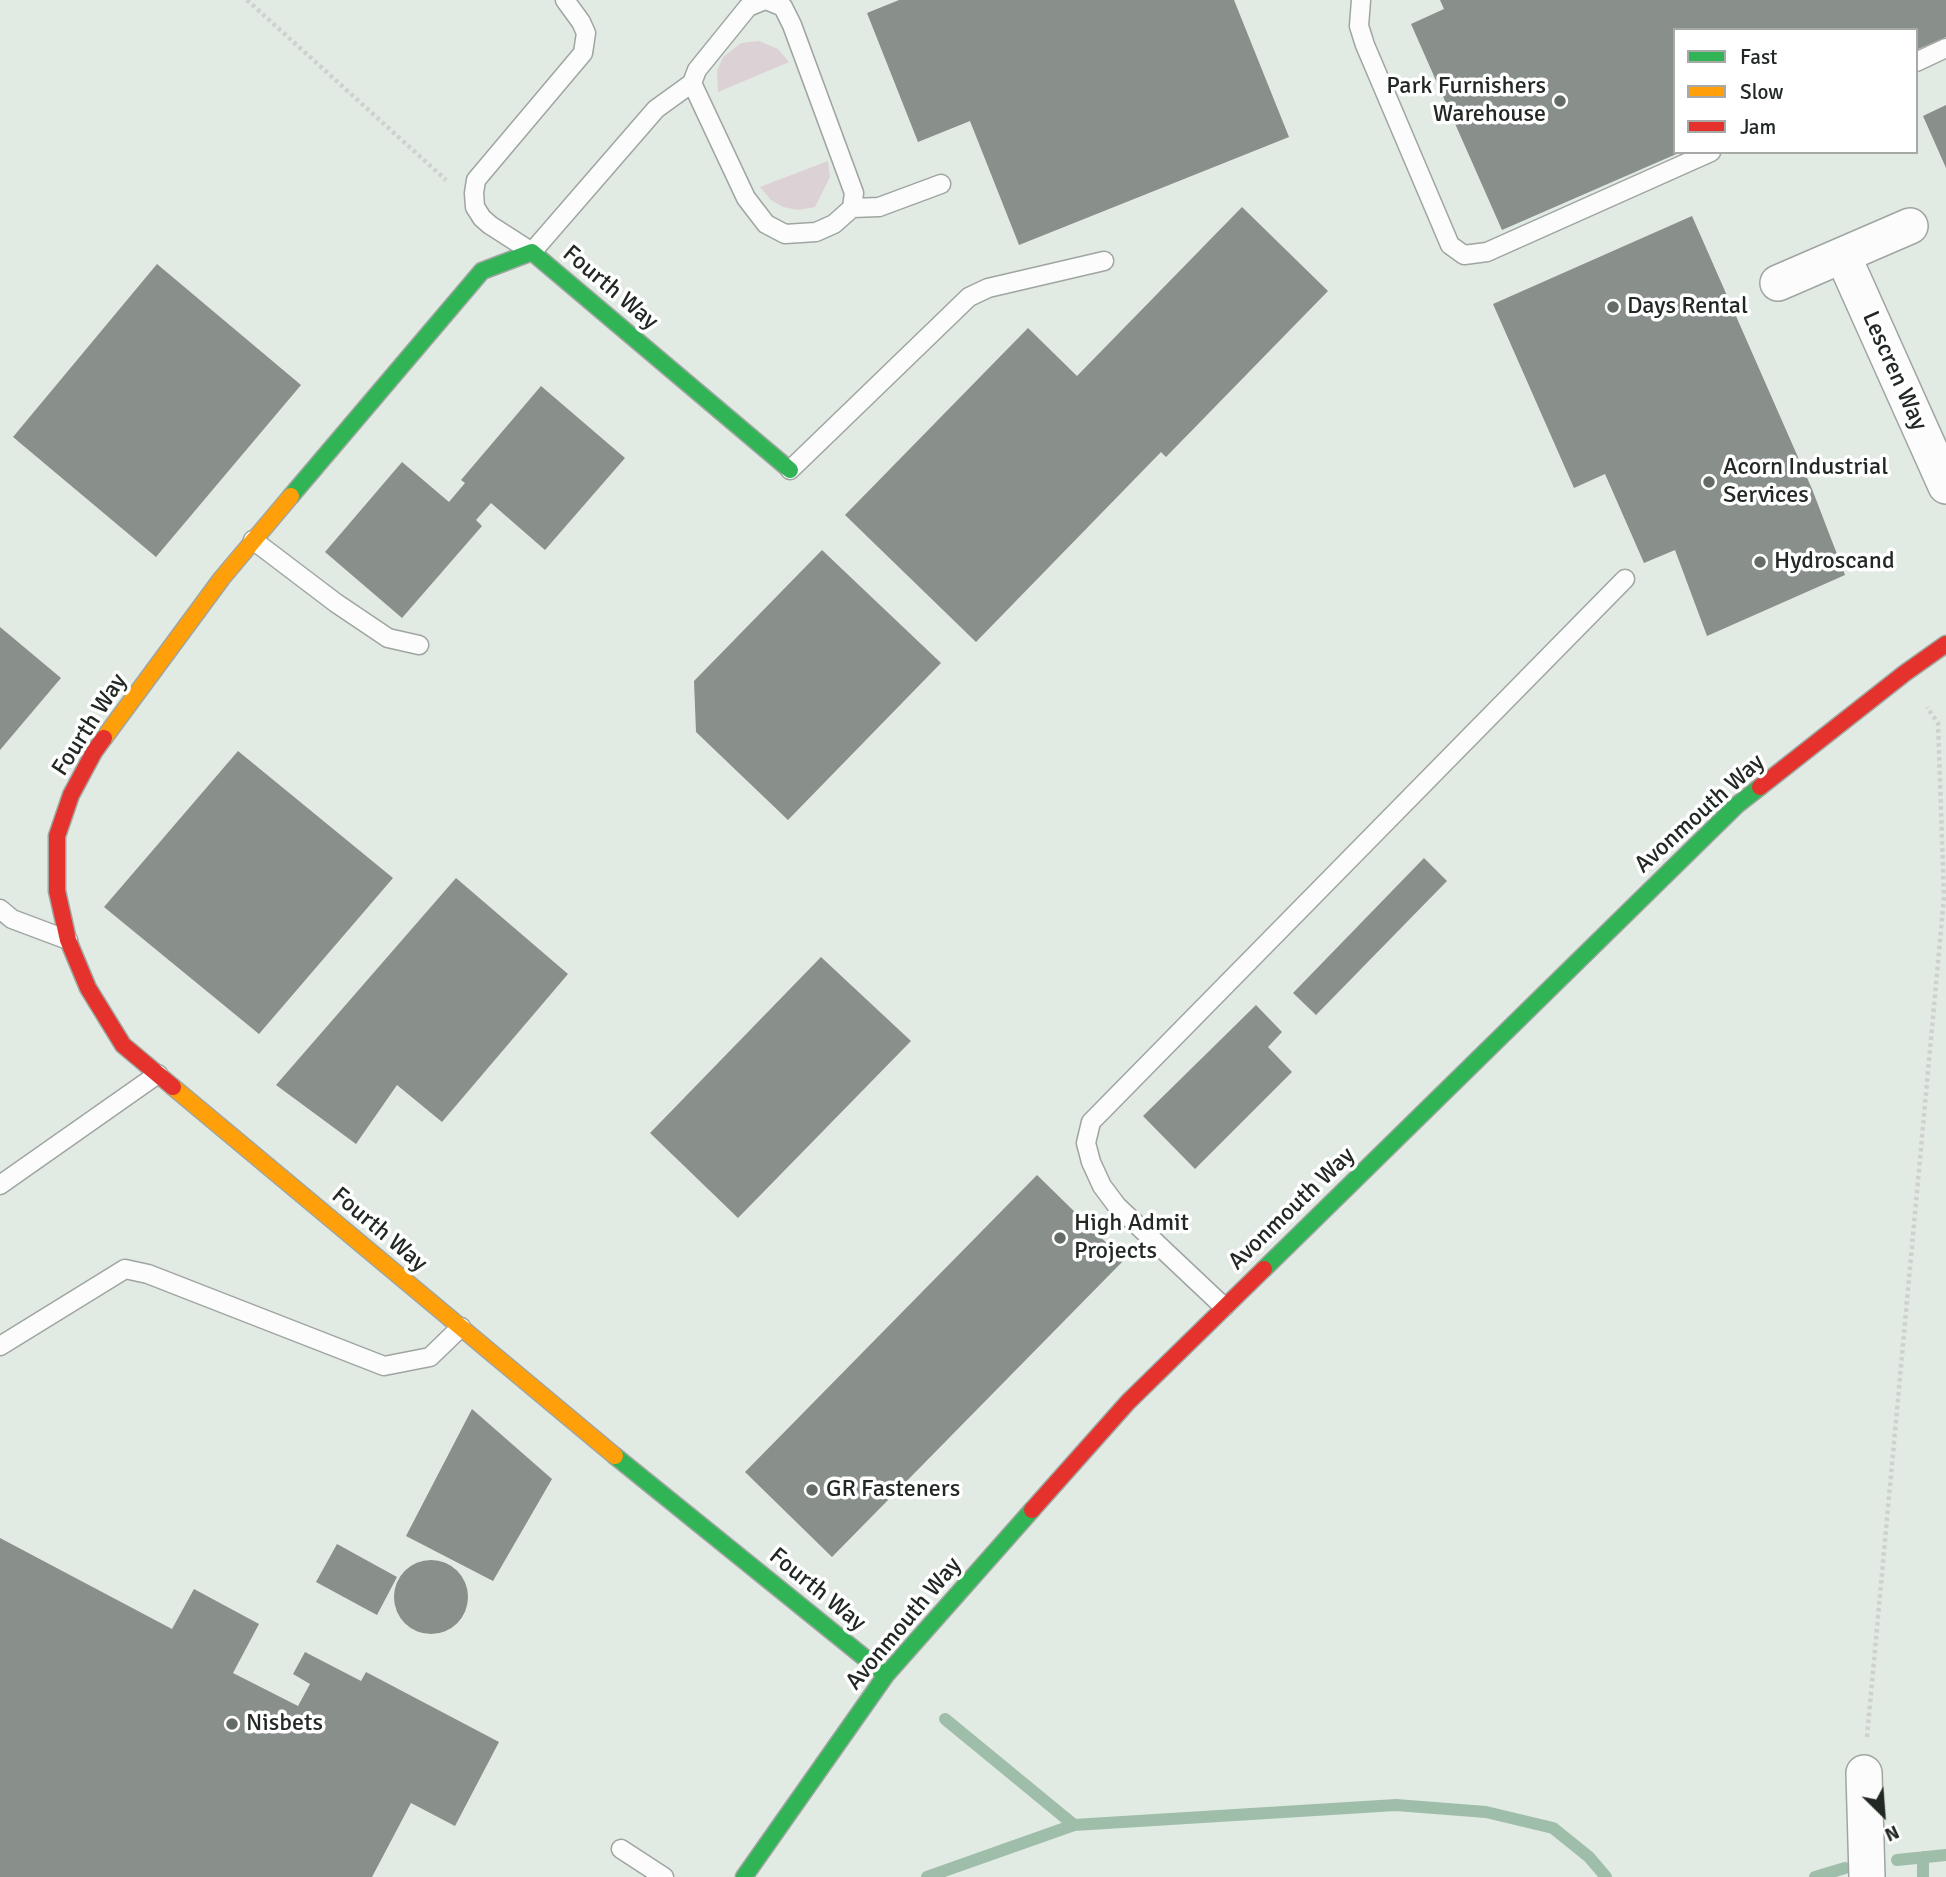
<!DOCTYPE html>
<html>
<head>
<meta charset="utf-8">
<style>
  body { margin:0 }
  #map { position:relative; width:1946px; height:1877px; overflow:hidden; background:#e2eae4; font-family:Signika,sans-serif }
  canvas { display:block }
  .legend { position:absolute; left:1673px; top:28px; width:245px; height:126px; box-sizing:border-box; background:#fff; border:2px solid #a7a9a7; margin:0; padding:9px 12px; list-style:none; font-size:21px; color:#222824 }
  .legend li { display:flex; align-items:center; gap:14px; height:35px }
  .legend b { width:35px; border:2px solid #a7a9a7 }
  .north { position:absolute; left:1848px; top:1779px; width:70px; height:70px; -webkit-text-stroke:5px #fff; paint-order:stroke; rotate:155deg; font-size:19px; font-weight:700; line-height:28px; text-align:center; color:#222824 }
  .north::after { content:''; display:block; margin:auto; width:24px; height:32px; background:#222824; clip-path:polygon(50% 0,100% 100%,50% 72%,0 100%) }
</style>
</head>
<body>
<div id="map">
<canvas width="1946" height="1877"></canvas>
<ul class="legend">
<li><b style="height:9px;background:#30b455"></b>Fast</li>
<li><b style="height:9px;background:#ff9f0a"></b>Slow</li>
<li><b style="height:9px;background:#e5322d"></b>Jam</li>
</ul>
<div class="north">N</div>
</div>
<script>
const ctx = document.querySelector('canvas').getContext('2d');
ctx.lineJoin = 'round';
function paint(path, color) {
  ctx.fillStyle = color;
  ctx.fill(path, 'evenodd');
}
function shape(rows) {
  const path = new Path2D();
  for (const r of rows) {
    if (r.length === 3) {
      path.moveTo(r[0] + r[2], r[1]);
      path.arc(r[0], r[1], r[2], 0, 2 * Math.PI);
      continue;
    }
    path.moveTo(r[0], r[1]);
    for (let i = 2; i < r.length; i += 2) path.lineTo(r[i], r[i + 1]);
  }
  return path;
}
function trace(path, color, width, dash) {
  ctx.strokeStyle = color;
  ctx.lineWidth = width;
  ctx.lineCap = dash ? 'butt' : 'round';
  ctx.setLineDash(dash || []);
  ctx.stroke(path);
}
function write(font, color, halo, rows, align = 'center') {
  ctx.font = font + ' Signika,sans-serif';
  ctx.lineWidth = 7;
  ctx.setLineDash([]);
  ctx.textBaseline = 'middle';
  ctx.strokeStyle = halo;
  ctx.fillStyle = color;
  for (const [text, x, y, turn = 0] of rows) {
    ctx.save();
    ctx.translate(x, y);
    ctx.rotate((+turn || 0) * Math.PI / 180);
    ctx.textAlign = isNaN(turn) ? turn : align;
    if (halo) ctx.strokeText(text, 0, 0);
    ctx.fillText(text, 0, 0);
    ctx.restore();
  }
}
paint(shape([
  [759,41,778,49,789,62,718,92,717,71,723,57,741,43],
  [828,161,830,177,815,207,798,210,783,207,771,200,760,187]
]), '#dcd1d4');
trace(shape([
  [945,1719,1074,1825,1396,1805,1486,1812,1553,1828,1589,1857,1606,1877],
  [1897,1860,1946,1855],
  [927,1877,1074,1825],
  [1815,1877,1845,1868],
  [1923,1877,1923,1857]
]), '#9fbeaa', 12);
paint(shape([
  [899,0,1234,0,1289,137,1019,245,970,121,918,142,867,13],
  [1440,0,1946,0,1946,37,1916,50,1916,30,1675,30,1675,152,1681,152,1502,230,1411,24,1444,9],
  [1946,105,1946,168,1923,116],
  [1242,207,1328,291,1166,457,1161,452,976,642,845,515,1028,328,1077,376],
  [1692,216,1812,489,1845,575,1707,636,1675,550,1644,563,1605,474,1574,488,1493,304],
  [157,264,301,385,156,557,13,437],
  [541,386,625,458,545,550,491,503,476,520,482,526,402,618,325,552,402,462,449,502,465,483,461,480],
  [822,550,941,663,788,820,696,732,694,681],
  [0,627,61,678,0,750],
  [238,751,393,878,259,1034,104,907],
  [1424,858,1447,881,1316,1015,1293,993],
  [456,878,568,974,442,1122,397,1085,356,1144,276,1085],
  [821,957,911,1041,738,1218,650,1133],
  [1256,1005,1282,1032,1268,1047,1292,1072,1195,1169,1143,1116],
  [1037,1175,1124,1260,832,1557,745,1472],
  [472,1409,552,1479,493,1581,406,1536],
  [0,1538,172,1629,194,1589,259,1624,233,1673,298,1706,310,1684,293,1674,305,1652,361,1681,366,1672,499,1742,455,1826,411,1803,372,1877,0,1877],
  [337,1544,397,1577,377,1615,316,1582],
  [431,1597,37]
]), '#898f8b');
const lane = shape([
  [565,0,581,22,586,33,583,53,476,180,474,193,475,207,482,218,490,225,532,252,656,109,692,83],
  [765,0,748,7,697,70,692,83,746,198,766,224,785,234,816,232,834,224,852,208,879,207,941,184],
  [766,0,783,7,792,25,854,193,852,208],
  [1361,0,1359,26,1365,45,1450,245,1464,255,1487,252,1711,152],
  [1916,62,1946,48],
  [790,470,969,297,988,288,1104,261],
  [253,540,336,603,388,638,419,645],
  [0,909,12,919,68,940],
  [0,1185,158,1074],
  [1224,1307,1117,1206,1102,1186,1091,1162,1086,1143,1091,1122,1625,579],
  [0,1346,125,1269,148,1274,384,1366,430,1357,461,1327],
  [621,1849,664,1877]
]);
const street = shape([
  [1843,256,1946,486],
  [1778,283,1910,226],
  [1864,1773,1867,1877]
]);
const fast = shape([
  [291,496,482,271,532,252,790,470],
  [1264,1269,1737,805,1760,787],
  [615,1456,886,1675],
  [744,1877,886,1675,1032,1510]
]);
const slow = shape([
  [104,738,222,578,291,496],
  [173,1087,615,1456]
]);
const jam = shape([
  [104,738,94,752,71,795,57,836,57,891,68,940,88,988,123,1045,173,1087],
  [1760,787,1905,673,1946,644],
  [1032,1510,1128,1402,1264,1269]
]);
trace(lane, '#9fa5a1', 21);
trace(street, '#9fa5a1', 38);
trace(fast, '#9fa5a1', 19);
trace(slow, '#9fa5a1', 19);
trace(jam, '#9fa5a1', 19);
trace(shape([
  [247,0,446,180],
  [1867,1737,1944,897,1938,723,1927,707]
]), '#ced1d0', 4.5, [3.5, 3.5]);
trace(lane, '#fbfcfb', 18);
trace(street, '#fbfcfb', 35);
trace(fast, '#30b455', 16);
trace(slow, '#ff9f0a', 16);
trace(jam, '#e5322d', 16);
for (const [x, y, r, color] of [
  [1560,101,7,"#656c67"],
  [1613,307,7,"#656c67"],
  [1709,482,7,"#656c67"],
  [1760,562,7,"#656c67"],
  [1060,1238,7,"#656c67"],
  [812,1490,7,"#656c67"],
  [232,1724,7,"#656c67"]
]) {
  const dot = new Path2D();
  dot.arc(x, y, r, 0, 2 * Math.PI);
  ctx.fillStyle = color;
  ctx.fill(dot);
  trace(dot, '#fff', 2.5);
}
write('24px', '#222824', '#fff', [
  ["Park Furnishers",1546,87,"right"],
  ["Warehouse",1546,115,"right"],
  ["Days Rental",1627,307],
  ["Acorn Industrial",1723,468],
  ["Services",1723,496],
  ["Hydroscand",1774,562],
  ["High Admit",1074,1224],
  ["Projects",1074,1252],
  ["GR Fasteners",826,1490],
  ["Nisbets",246,1724]
], 'left');
write('24px', '#222824', '#fff', [
  ["Fourth Way",610,288,40],
  ["Lescren Way",1894,371,66],
  ["Fourth Way",90,725,-57],
  ["Avonmouth Way",1700,814,-42],
  ["Avonmouth Way",1292,1209,-44],
  ["Fourth Way",379,1230,40],
  ["Fourth Way",817,1590,39],
  ["Avonmouth Way",904,1624,-50]
]);
</script>
</body>
</html>
